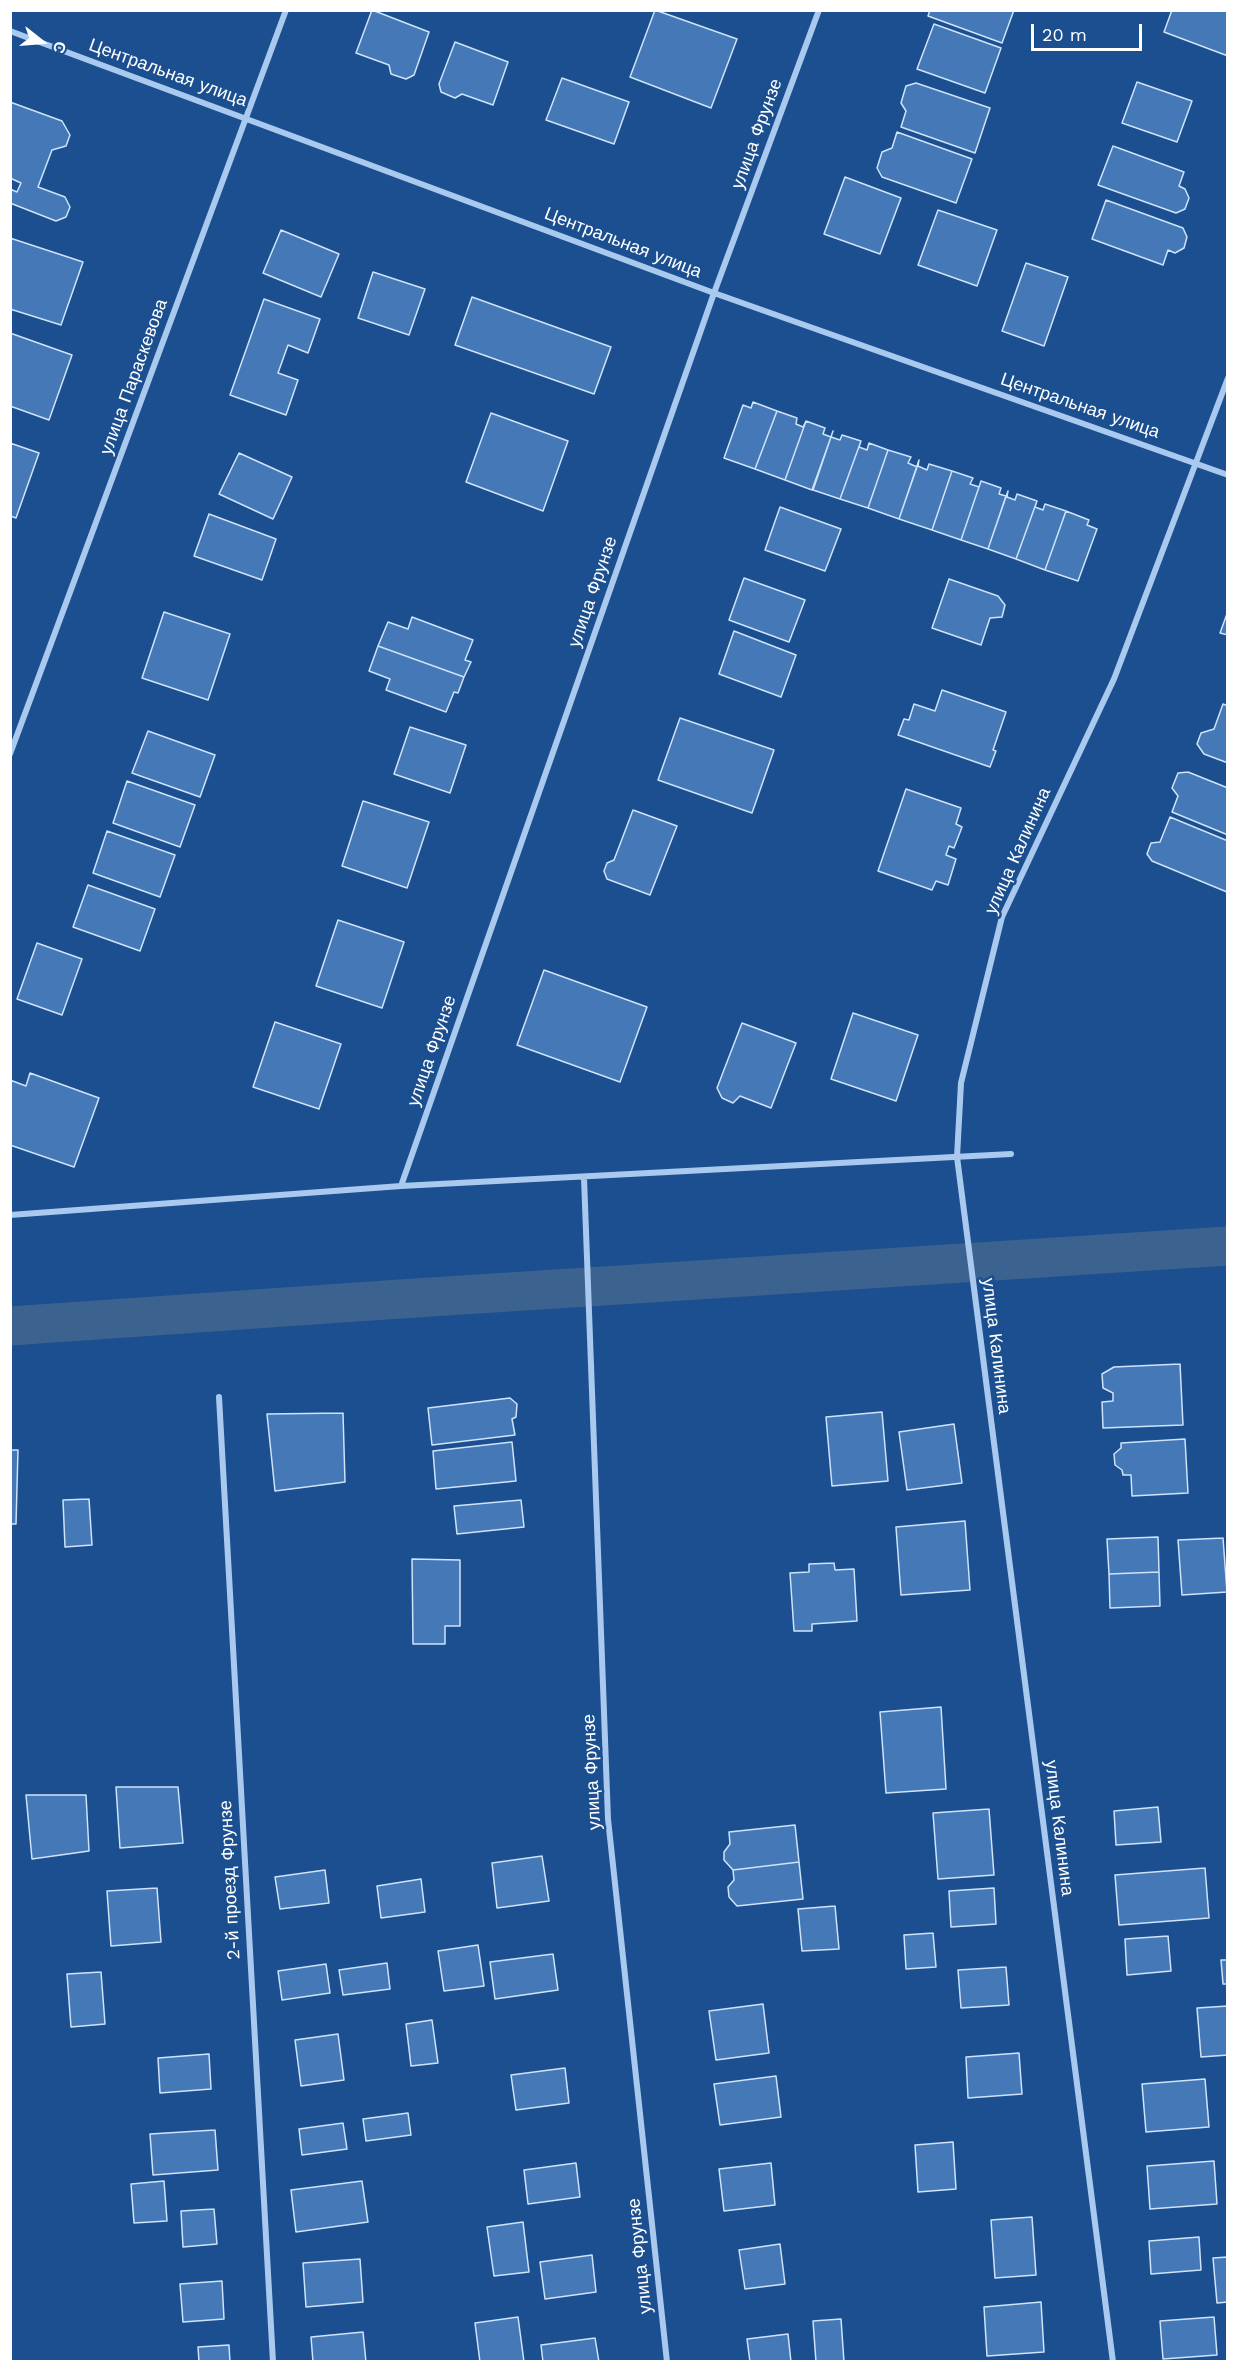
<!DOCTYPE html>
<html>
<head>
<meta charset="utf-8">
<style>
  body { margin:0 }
  #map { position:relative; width:1238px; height:2372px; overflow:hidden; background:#1b4f8f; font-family:"Work Sans",sans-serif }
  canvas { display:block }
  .frame { position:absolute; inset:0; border:12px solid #fff; pointer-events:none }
  .north { position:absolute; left:12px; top:12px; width:60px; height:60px; -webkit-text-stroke:4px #1b4f8f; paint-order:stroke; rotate:107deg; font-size:16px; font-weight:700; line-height:24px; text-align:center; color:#fff }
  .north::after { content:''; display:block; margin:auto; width:21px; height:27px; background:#fff; clip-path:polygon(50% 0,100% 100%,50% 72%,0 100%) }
  .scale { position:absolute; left:1031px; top:24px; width:111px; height:27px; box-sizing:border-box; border:3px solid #fff; border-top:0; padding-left:8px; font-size:18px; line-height:21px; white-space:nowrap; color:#fff; -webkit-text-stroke:4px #1b4f8f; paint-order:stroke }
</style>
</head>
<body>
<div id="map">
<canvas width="1238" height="2372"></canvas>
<div class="frame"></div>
<div class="north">С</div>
<div class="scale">20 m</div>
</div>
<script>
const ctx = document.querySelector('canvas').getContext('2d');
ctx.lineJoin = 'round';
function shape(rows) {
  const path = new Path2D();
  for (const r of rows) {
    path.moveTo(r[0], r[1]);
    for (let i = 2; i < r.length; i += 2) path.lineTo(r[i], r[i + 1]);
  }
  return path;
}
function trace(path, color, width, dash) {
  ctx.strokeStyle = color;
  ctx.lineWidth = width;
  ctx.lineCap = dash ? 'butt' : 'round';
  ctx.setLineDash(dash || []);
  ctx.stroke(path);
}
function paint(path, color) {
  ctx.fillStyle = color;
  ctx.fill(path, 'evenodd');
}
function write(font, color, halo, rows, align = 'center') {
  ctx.font = font + ' "Work Sans",sans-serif';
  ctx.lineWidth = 5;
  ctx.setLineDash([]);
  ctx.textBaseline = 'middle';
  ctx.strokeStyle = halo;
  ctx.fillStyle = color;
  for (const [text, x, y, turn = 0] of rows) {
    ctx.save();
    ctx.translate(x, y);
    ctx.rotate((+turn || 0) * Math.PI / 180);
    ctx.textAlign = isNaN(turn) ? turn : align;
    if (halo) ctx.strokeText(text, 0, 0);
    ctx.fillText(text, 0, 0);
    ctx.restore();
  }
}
trace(shape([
  [10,1326,400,1299,1228,1246]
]), '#3c6290', 39);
const building = shape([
  [372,10,429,32,414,75,406,79,391,74,389,65,356,53,372,10],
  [655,10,737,39,711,108,630,77,655,10],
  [930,10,1014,10,1002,43,928,16,930,10],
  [1172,10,1228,10,1228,56,1164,32,1172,10],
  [934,24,1001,48,985,93,917,69,934,24],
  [455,42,508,62,493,105,462,94,455,98,441,92,439,84,455,42],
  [562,78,629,102,614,144,546,120,562,78],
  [1137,82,1192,101,1177,142,1122,123,1137,82],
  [916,83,990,108,975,153,901,127,906,111,901,103,906,86,916,83],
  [10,102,62,121,70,135,66,146,52,150,38,187,65,197,70,207,66,217,56,221,10,203,10,189,17,192,21,183,10,178,10,102],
  [897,132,972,159,956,203,882,177,877,168,882,152,892,148,897,132],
  [1113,146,1184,172,1179,186,1185,189,1189,198,1185,209,1176,213,1098,185,1113,146],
  [845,177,901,198,880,254,824,234,845,177],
  [1106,200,1183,228,1187,237,1184,248,1175,253,1168,250,1163,265,1092,239,1106,200],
  [938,210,997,230,977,286,918,265,938,210],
  [281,230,339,254,321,297,263,273,281,230],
  [10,238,83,262,61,325,10,309,10,238],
  [1026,263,1068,277,1044,346,1002,331,1026,263],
  [373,272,425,289,409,335,358,318,373,272],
  [472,297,611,347,594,394,455,345,472,297],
  [264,299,320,319,308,353,288,345,278,373,298,380,286,415,230,395,264,299],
  [10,333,72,355,49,420,10,406,10,333],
  [753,402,777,411,755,469,724,458,743,405,751,408,753,402],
  [777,411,797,418,796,424,803,427,806,421,785,480,755,469,777,411],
  [491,413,568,441,543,511,466,482,491,413],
  [806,421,825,428,823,434,831,437,812,490,785,480,806,421],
  [833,431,831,437,840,440,842,435,861,441,840,499,813,490,833,431],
  [861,441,859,447,867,450,869,443,888,450,868,508,840,499,861,441],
  [10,443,39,453,16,518,10,516,10,443],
  [888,450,911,457,908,463,917,467,899,519,868,508,888,450],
  [239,453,292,477,273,519,219,494,239,453],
  [919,460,918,466,927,470,929,464,952,471,932,530,899,519,919,460],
  [952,471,973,478,970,484,979,487,981,481,961,540,932,530,952,471],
  [981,481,1001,488,999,494,1006,496,988,549,961,540,981,481],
  [1008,491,1007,497,1015,500,1017,494,1037,501,1016,559,988,549,1008,491],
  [1037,501,1035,507,1043,510,1045,504,1066,511,1045,570,1016,559,1037,501],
  [780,507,841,529,825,571,765,550,780,507],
  [1066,511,1089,520,1087,525,1097,529,1078,581,1045,570,1066,511],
  [209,514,276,539,262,580,194,556,209,514],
  [744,578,805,600,789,642,729,620,744,578],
  [949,579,998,596,1005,605,1002,617,990,618,981,645,932,628,949,579],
  [1228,611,1228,635,1220,633,1228,611],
  [164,612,230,634,208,700,142,678,164,612],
  [412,617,473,640,465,660,471,662,464,677,378,646,388,622,408,629,412,617],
  [734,631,796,655,781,697,719,674,734,631],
  [378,646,464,677,458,693,454,692,446,712,386,690,390,679,369,671,378,646],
  [942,690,1006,712,993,750,996,751,990,767,898,735,904,719,909,720,914,704,935,711,942,690],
  [1223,704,1228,706,1228,763,1204,754,1197,744,1201,733,1214,729,1223,704],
  [680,718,774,750,752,813,658,780,680,718],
  [410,727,466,745,450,793,394,774,410,727],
  [148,731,215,755,200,797,132,773,148,731],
  [1188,772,1228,788,1228,835,1172,812,1178,796,1172,788,1178,773,1188,772],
  [127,781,195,805,180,847,113,823,127,781],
  [906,789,961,808,956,824,962,827,954,848,949,846,946,855,956,859,948,885,936,881,932,890,878,871,906,789],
  [363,801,429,822,407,888,342,866,363,801],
  [633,810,677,826,650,895,607,879,604,871,607,863,614,860,633,810],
  [1170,817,1228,841,1227,892,1152,861,1147,854,1151,843,1160,842,1170,817],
  [107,831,175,855,160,897,93,873,107,831],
  [88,885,155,909,140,951,73,927,88,885],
  [338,920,404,942,382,1008,316,986,338,920],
  [37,943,82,959,62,1015,17,999,37,943],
  [544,970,647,1007,620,1082,517,1045,544,970],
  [853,1013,918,1035,896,1101,831,1079,853,1013],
  [275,1022,341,1044,319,1109,253,1087,275,1022],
  [742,1023,796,1043,771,1108,740,1096,733,1103,722,1098,717,1088,742,1023],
  [30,1073,99,1098,74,1167,10,1145,10,1080,26,1086,30,1073],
  [1180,1364,1183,1425,1103,1428,1102,1402,1113,1401,1113,1393,1103,1388,1102,1374,1114,1367,1180,1364],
  [510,1398,517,1404,516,1417,512,1419,515,1435,432,1445,428,1408,510,1398],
  [882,1412,888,1481,832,1486,826,1417,882,1412],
  [343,1413,345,1482,275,1491,267,1414,343,1413],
  [954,1424,962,1483,907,1490,899,1432,954,1424],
  [10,1431,11,1450,18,1450,16,1524,10,1524,10,1431],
  [1185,1439,1188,1493,1132,1496,1131,1475,1123,1475,1122,1470,1115,1465,1114,1454,1121,1448,1121,1443,1185,1439],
  [512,1442,516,1481,436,1489,433,1451,512,1442],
  [89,1499,92,1545,65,1547,63,1500,89,1499],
  [521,1500,524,1527,457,1534,454,1506,521,1500],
  [965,1521,970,1590,901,1595,896,1527,965,1521],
  [1158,1537,1159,1572,1109,1574,1107,1539,1158,1537],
  [1223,1538,1227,1592,1182,1595,1178,1540,1223,1538],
  [412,1559,460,1560,460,1626,445,1626,445,1644,413,1644,412,1559],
  [834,1563,835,1570,854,1569,857,1621,812,1624,812,1631,794,1631,790,1573,809,1572,809,1564,834,1563],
  [1159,1572,1160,1606,1110,1608,1109,1574,1159,1572],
  [941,1707,946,1789,886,1793,880,1712,941,1707],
  [116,1787,178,1787,183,1843,120,1848,116,1787],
  [26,1795,86,1795,89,1851,32,1859,26,1795],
  [1158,1807,1161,1842,1116,1845,1114,1811,1158,1807],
  [989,1809,994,1875,938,1879,933,1813,989,1809],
  [795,1825,799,1862,733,1870,724,1860,724,1852,730,1844,729,1832,795,1825],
  [542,1856,549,1901,497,1908,492,1863,542,1856],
  [799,1862,803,1899,737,1906,729,1897,728,1887,734,1880,733,1870,799,1862],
  [1205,1868,1209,1918,1119,1925,1115,1875,1205,1868],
  [325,1870,329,1903,280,1909,275,1877,325,1870],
  [421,1879,425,1912,381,1918,377,1886,421,1879],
  [157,1888,161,1942,111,1946,107,1891,157,1888],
  [994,1888,996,1924,951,1927,949,1891,994,1888],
  [835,1906,839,1949,802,1951,798,1909,835,1906],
  [933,1933,936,1967,906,1969,904,1935,933,1933],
  [1168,1936,1171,1971,1127,1975,1125,1939,1168,1936],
  [478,1945,484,1986,444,1991,438,1951,478,1945],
  [553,1954,558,1990,495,1999,490,1962,553,1954],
  [1221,1960,1228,1960,1228,1984,1223,1984,1221,1960],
  [387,1963,390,1989,343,1995,339,1970,387,1963],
  [326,1964,330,1993,282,2000,278,1971,326,1964],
  [1006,1967,1009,2005,961,2008,958,1970,1006,1967],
  [101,1972,105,2024,71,2027,67,1974,101,1972],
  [763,2004,769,2053,716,2060,709,2011,763,2004],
  [1228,2006,1228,2055,1201,2057,1197,2008,1228,2006],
  [432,2020,438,2063,411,2066,406,2024,432,2020],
  [338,2034,344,2080,301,2086,295,2040,338,2034],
  [1019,2053,1022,2094,968,2098,966,2057,1019,2053],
  [209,2054,211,2089,160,2093,158,2058,209,2054],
  [565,2068,569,2103,516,2110,511,2075,565,2068],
  [776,2076,781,2117,720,2125,714,2084,776,2076],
  [1205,2079,1209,2127,1146,2132,1142,2084,1205,2079],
  [408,2113,411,2135,366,2141,363,2119,408,2113],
  [343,2123,347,2149,302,2155,299,2129,343,2123],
  [215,2130,218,2170,153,2175,150,2134,215,2130],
  [953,2142,956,2189,918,2192,915,2145,953,2142],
  [1214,2161,1217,2204,1150,2209,1147,2166,1214,2161],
  [576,2163,580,2197,528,2204,524,2170,576,2163],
  [771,2163,775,2205,724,2211,719,2169,771,2163],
  [164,2181,167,2221,134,2223,131,2184,164,2181],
  [362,2181,368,2222,296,2232,291,2190,362,2181],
  [214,2209,217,2244,183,2247,181,2211,214,2209],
  [1032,2217,1036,2275,995,2278,991,2220,1032,2217],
  [523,2222,529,2272,494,2276,487,2227,523,2222],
  [1199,2237,1201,2270,1151,2274,1149,2241,1199,2237],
  [780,2244,785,2284,745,2289,739,2250,780,2244],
  [592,2255,596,2292,545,2299,540,2262,592,2255],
  [1228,2257,1228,2302,1217,2303,1213,2258,1228,2257],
  [360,2259,363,2302,306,2307,303,2263,360,2259],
  [222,2281,224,2319,183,2322,180,2284,222,2281],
  [1041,2302,1044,2352,987,2356,984,2307,1041,2302],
  [518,2317,524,2362,480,2362,475,2323,518,2317],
  [1214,2317,1217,2355,1163,2359,1160,2321,1214,2317],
  [841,2319,844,2362,816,2362,813,2321,841,2319],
  [363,2332,366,2362,313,2362,311,2337,363,2332],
  [788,2334,791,2362,750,2362,747,2339,788,2334],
  [595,2338,599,2362,543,2362,541,2345,595,2338],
  [229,2345,230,2362,199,2362,198,2347,229,2345]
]);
paint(building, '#4478b7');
trace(building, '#cfe3fa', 1.5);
trace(shape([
  [10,31,714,293,1228,475],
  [10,754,286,10],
  [584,1178,608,1819,667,2362],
  [401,1186,714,293,819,10],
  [10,1215,401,1186,1011,1154],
  [219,1397,273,2362],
  [1113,2362,957,1157,961,1083,1002,917,1114,679,1228,378]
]), '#a9c9ee', 6);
write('18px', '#fff', '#1b4f8f', [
  ["Центральная улица",168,73,20],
  ["улица Фрунзе",757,134,-70],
  ["Центральная улица",623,243,21],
  ["улица Параскевова",134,377,-70],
  ["Центральная улица",1080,406,19],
  ["улица Фрунзе",593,592,-71],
  ["улица Калинина",1018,851,-66],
  ["улица Фрунзе",432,1051,-71],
  ["улица Калинина",996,1346,83],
  ["улица Фрунзе",592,1772,-93],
  ["улица Калинина",1059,1828,83],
  ["2-й проезд Фрунзе",230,1880,-93],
  ["улица Фрунзе",640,2256,-96]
]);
</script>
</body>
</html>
